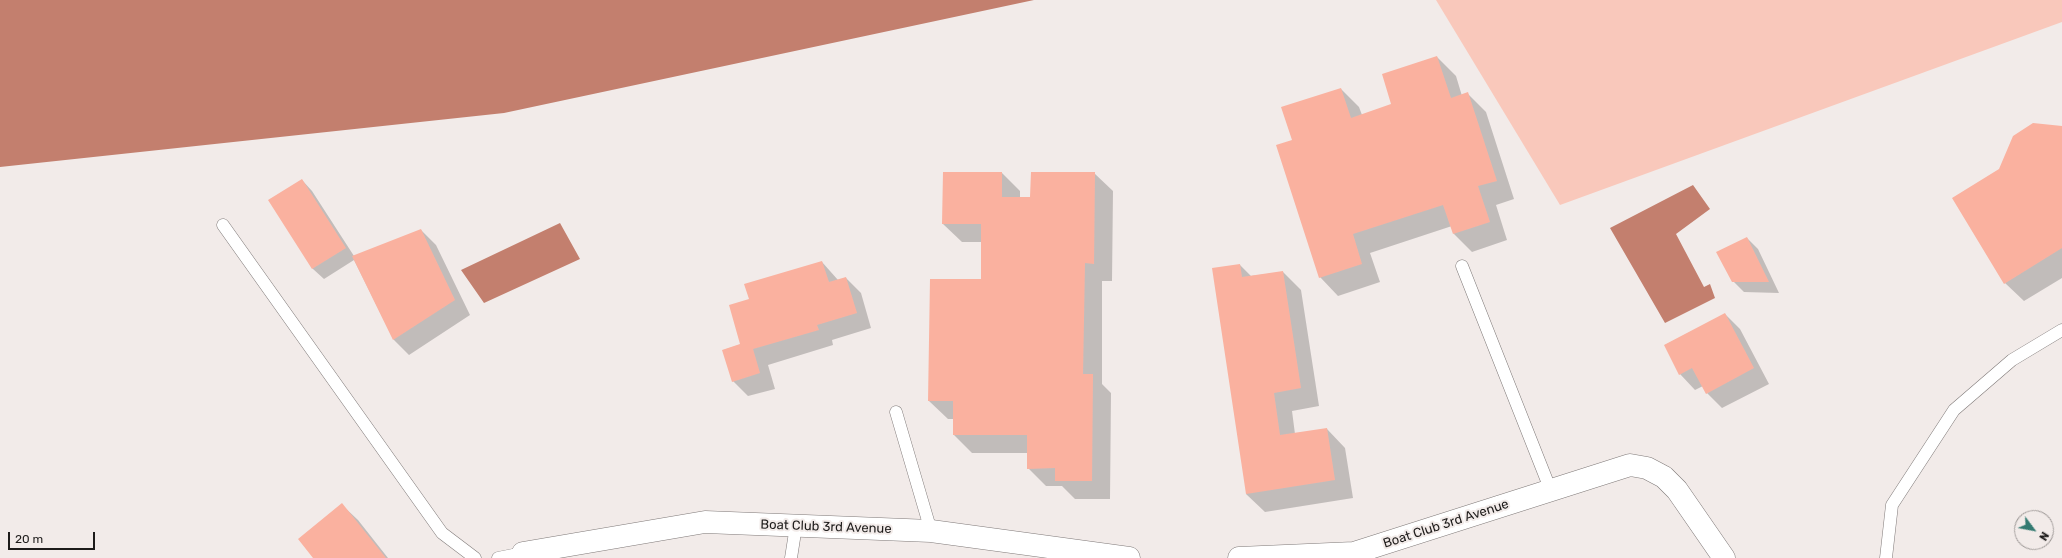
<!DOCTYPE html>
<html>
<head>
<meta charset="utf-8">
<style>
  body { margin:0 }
  #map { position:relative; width:2062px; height:558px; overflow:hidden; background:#f2ebe9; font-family:Rubik,sans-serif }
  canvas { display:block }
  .north { position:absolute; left:2014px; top:510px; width:40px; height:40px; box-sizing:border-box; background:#f2ebe9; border:1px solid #9d9896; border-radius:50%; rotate:122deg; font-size:11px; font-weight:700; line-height:16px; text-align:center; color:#1d1b1a }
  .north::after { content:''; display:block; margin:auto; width:14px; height:18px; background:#337a71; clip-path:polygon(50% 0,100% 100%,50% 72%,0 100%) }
  .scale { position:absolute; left:8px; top:532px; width:87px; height:18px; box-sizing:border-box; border:2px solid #1d1b1a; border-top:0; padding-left:5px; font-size:12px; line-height:14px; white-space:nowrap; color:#1d1b1a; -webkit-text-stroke:3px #f2ebe9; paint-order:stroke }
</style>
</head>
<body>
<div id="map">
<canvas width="2062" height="558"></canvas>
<div class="north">N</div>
<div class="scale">20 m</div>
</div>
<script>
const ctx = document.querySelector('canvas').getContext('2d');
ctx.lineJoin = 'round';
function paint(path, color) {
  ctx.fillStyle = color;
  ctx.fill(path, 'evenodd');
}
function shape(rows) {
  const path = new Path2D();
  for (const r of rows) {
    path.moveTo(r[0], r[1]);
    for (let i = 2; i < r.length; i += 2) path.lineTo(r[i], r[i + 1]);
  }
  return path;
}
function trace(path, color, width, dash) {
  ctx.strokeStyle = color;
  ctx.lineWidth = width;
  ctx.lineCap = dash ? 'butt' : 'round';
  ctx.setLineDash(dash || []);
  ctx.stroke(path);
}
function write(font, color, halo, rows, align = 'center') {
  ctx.font = font + ' Rubik,sans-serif';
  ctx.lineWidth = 4;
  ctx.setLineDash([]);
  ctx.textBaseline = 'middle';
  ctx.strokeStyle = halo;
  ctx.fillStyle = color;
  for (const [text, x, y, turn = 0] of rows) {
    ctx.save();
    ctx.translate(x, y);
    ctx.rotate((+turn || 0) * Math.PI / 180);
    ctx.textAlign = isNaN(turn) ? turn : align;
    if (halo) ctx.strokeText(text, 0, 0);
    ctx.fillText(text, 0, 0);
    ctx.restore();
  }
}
paint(shape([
  [1436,0,2062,0,2062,22,1560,205]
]), '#f9c8bb');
paint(shape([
  [0,0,1034,0,504,113,0,167],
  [1693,185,1710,209,1676,234,1704,287,1710,284,1715,298,1665,323,1610,228],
  [560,223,580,259,484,303,461,270]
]), '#c37f6e');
paint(shape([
  [1437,57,1456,76,1462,96,1468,94,1486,112,1514,199,1496,205,1507,240,1472,252,1454,234,1452,226,1370,253,1380,282,1338,296,1320,277,1293,141,1341,89,1359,107,1362,115,1393,105],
  [2062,127,2062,278,2024,301,2005,283,2000,170],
  [1002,173,1020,191,1020,198,1031,198,1094,173,1113,191,1112,281,1102,281,1102,384,1111,393,1110,499,1075,499,1062,486,1046,486,1028,468,1028,453,972,453,954,435,954,419,948,419,929,401,982,280,982,242,962,242,943,224],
  [302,180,312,191,354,256,421,230,436,245,470,315,409,355,394,340,354,260,324,279,313,269,270,201],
  [1747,238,1758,249,1779,293,1744,292,1733,281],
  [822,262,838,280,846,278,861,293,871,328,832,340,833,345,768,365,775,389,748,396,733,381,750,300],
  [1240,265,1251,276,1283,272,1301,290,1319,406,1292,411,1295,434,1327,429,1345,448,1353,498,1265,512,1246,494],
  [1725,314,1740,329,1769,384,1722,408,1707,393,1703,386,1695,390,1680,374,1665,345],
  [342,505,358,520,388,558,314,558]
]), '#0003');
paint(shape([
  [1437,56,1451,98,1468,92,1497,181,1478,186,1490,222,1453,234,1443,205,1353,234,1362,264,1319,278,1276,145,1292,140,1281,107,1341,88,1351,118,1391,104,1382,74],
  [2033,123,2062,126,2062,248,2004,284,1952,198,1999,169,2013,136],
  [943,172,1002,172,1002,197,1030,197,1031,172,1095,172,1094,264,1085,263,1083,374,1093,374,1092,481,1055,481,1055,468,1027,469,1027,435,953,435,953,401,928,401,930,279,981,279,981,224,942,224],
  [302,179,346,248,312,269,268,200],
  [421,229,455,300,393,340,352,256],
  [1747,237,1769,282,1732,282,1716,252],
  [822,261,829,282,846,277,857,313,817,325,819,330,753,349,760,373,732,382,722,350,740,344,729,305,749,299,744,284],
  [1240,264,1242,277,1283,271,1301,388,1274,393,1280,435,1327,428,1335,480,1246,494,1212,268],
  [1725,313,1754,368,1706,394,1692,368,1679,375,1664,345],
  [342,503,386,558,313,558,298,539]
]), '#fab19f');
const service = shape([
  [223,225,442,533,475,558],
  [1462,266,1551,491],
  [896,412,931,531],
  [498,558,523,553],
  [791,558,796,526],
  [1886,558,1892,505,1954,410,2012,360,2062,330]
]);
const minor = shape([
  [526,558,523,553,705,522,931,531,1129,558],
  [1239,558,1354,553,1630,465,1647,468,1664,477,1677,490,1724,558]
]);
trace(service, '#7f7978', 13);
trace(minor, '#7f7978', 23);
trace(service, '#fff', 12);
trace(minor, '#fff', 22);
write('13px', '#1d1b1a', '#f2ebe9', [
  ["Boat Club 3rd Avenue",1446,524,-18],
  ["Boat Club 3rd Avenue",826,527,2]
]);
</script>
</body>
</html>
